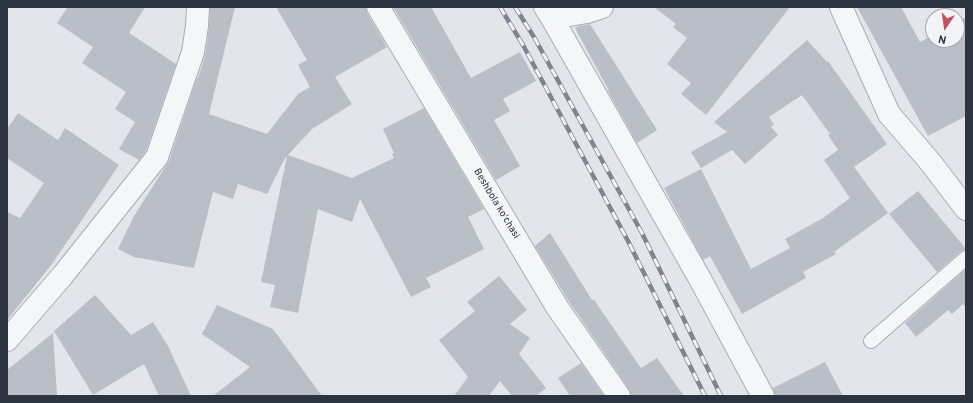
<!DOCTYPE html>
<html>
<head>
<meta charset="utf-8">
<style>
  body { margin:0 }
  #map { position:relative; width:973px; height:403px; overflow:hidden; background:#e3e5ea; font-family:Overpass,sans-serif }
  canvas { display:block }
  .frame { position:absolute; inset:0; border:8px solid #2c3341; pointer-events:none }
  .north { position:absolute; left:925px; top:8px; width:40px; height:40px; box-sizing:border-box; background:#f2f4f7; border:1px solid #a3a7ae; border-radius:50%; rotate:193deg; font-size:11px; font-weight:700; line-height:16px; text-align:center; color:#2c3341 }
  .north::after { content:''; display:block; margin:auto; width:14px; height:18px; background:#c4525e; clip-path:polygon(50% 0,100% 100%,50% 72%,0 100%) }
</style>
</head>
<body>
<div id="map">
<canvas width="973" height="403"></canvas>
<div class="frame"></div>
<div class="north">N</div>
</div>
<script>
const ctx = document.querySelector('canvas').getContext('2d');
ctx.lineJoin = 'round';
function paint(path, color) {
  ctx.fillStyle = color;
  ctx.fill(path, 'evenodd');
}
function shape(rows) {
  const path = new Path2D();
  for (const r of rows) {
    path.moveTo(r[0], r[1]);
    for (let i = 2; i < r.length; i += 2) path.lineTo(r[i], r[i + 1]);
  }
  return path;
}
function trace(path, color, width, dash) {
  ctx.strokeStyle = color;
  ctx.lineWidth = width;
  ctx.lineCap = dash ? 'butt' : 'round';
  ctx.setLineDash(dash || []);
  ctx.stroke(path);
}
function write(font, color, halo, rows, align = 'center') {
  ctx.font = font + ' Overpass,sans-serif';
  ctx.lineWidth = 3.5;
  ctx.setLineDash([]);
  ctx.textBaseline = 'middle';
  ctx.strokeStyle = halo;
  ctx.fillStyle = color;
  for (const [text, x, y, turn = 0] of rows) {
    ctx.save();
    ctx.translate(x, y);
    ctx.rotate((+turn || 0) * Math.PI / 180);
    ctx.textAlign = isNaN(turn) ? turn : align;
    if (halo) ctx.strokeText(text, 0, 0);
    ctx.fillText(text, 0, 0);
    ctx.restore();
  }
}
paint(shape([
  [68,7,145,7,129,33,176,64,146,151,139,160,119,149,135,122,115,109,126,92,82,63,93,47,57,23],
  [210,7,235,7,209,114,267,134,298,94,310,87,298,65,307,60,276,7,366,7,367,13,387,47,335,77,352,104,312,129,288,155,352,178,394,158,392,154,394,153,383,129,424,108,484,209,468,217,484,249,426,278,431,287,411,297,360,199,352,222,318,209,298,313,270,307,275,285,261,282,287,156,284,160,267,194,238,184,233,199,213,192,194,268,134,257,118,249,134,216,169,161,197,78,198,78,205,56,209,28],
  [393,7,431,7,471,78,520,52,536,81,503,99,510,111,494,120,520,166,496,180],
  [654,7,790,7,706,115,681,94,691,83,667,64,687,38,673,27,676,24],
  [857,7,901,7,920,42,933,35,933,40,957,40,957,22,966,17,966,116,928,136],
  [590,24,657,130,637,143,608,91,609,91,575,28,579,26],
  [807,40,827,62,828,61,887,144,854,167,888,213,834,252,836,254,803,272,806,278,742,314,710,256,703,260,664,188,701,169,751,269,790,248,785,239,823,218,850,198,824,160,838,150,828,135,830,134,802,95,769,117,774,125,771,127,778,135,745,164,732,150,701,168,691,152,727,132,714,122],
  [18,113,58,140,65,128,119,165,52,264,7,320,7,212,20,218,44,183,7,158,7,129],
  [918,191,966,249,960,252,937,272,889,214],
  [550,233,592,300,594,300,641,368,657,358,684,396,631,396,629,389,568,300,535,246],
  [966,269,966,308,963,304,952,314,948,310,916,337,905,323],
  [499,276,527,310,510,324,530,338,519,354,546,388,536,396,512,396,500,381,489,396,454,396,468,377,439,340,475,311,467,302],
  [95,295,131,335,153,322,168,346,191,396,159,396,144,364,93,395,54,331],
  [217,305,273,329,322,396,213,396,250,367,202,334],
  [53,333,57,396,7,396,7,370],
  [825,362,843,396,775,396,773,388],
  [581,363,604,396,570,396,558,378]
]), '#babec6');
const service = shape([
  [871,341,966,258]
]);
const minor = shape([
  [378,7,557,307,619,396],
  [545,7,552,18,587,12,602,7],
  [841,7,889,114,931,163,966,209],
  [552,18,700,279,763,396],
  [7,340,63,275,157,157,193,52,197,26,198,7]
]);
trace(service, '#a8acb4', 16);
trace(minor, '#a8acb4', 24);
trace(service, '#f5f6f8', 14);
trace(minor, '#f5f6f8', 22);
const rail = shape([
  [500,7,523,45,628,241,705,396],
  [515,7,534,37,642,233,721,396]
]);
trace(rail, '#7d8492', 4.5);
trace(rail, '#f2f4f7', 3, [9]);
write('10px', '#2c3341', '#f2f4f7', [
  ["Beshbola koʻchasi",496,204,59]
]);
</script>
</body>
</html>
